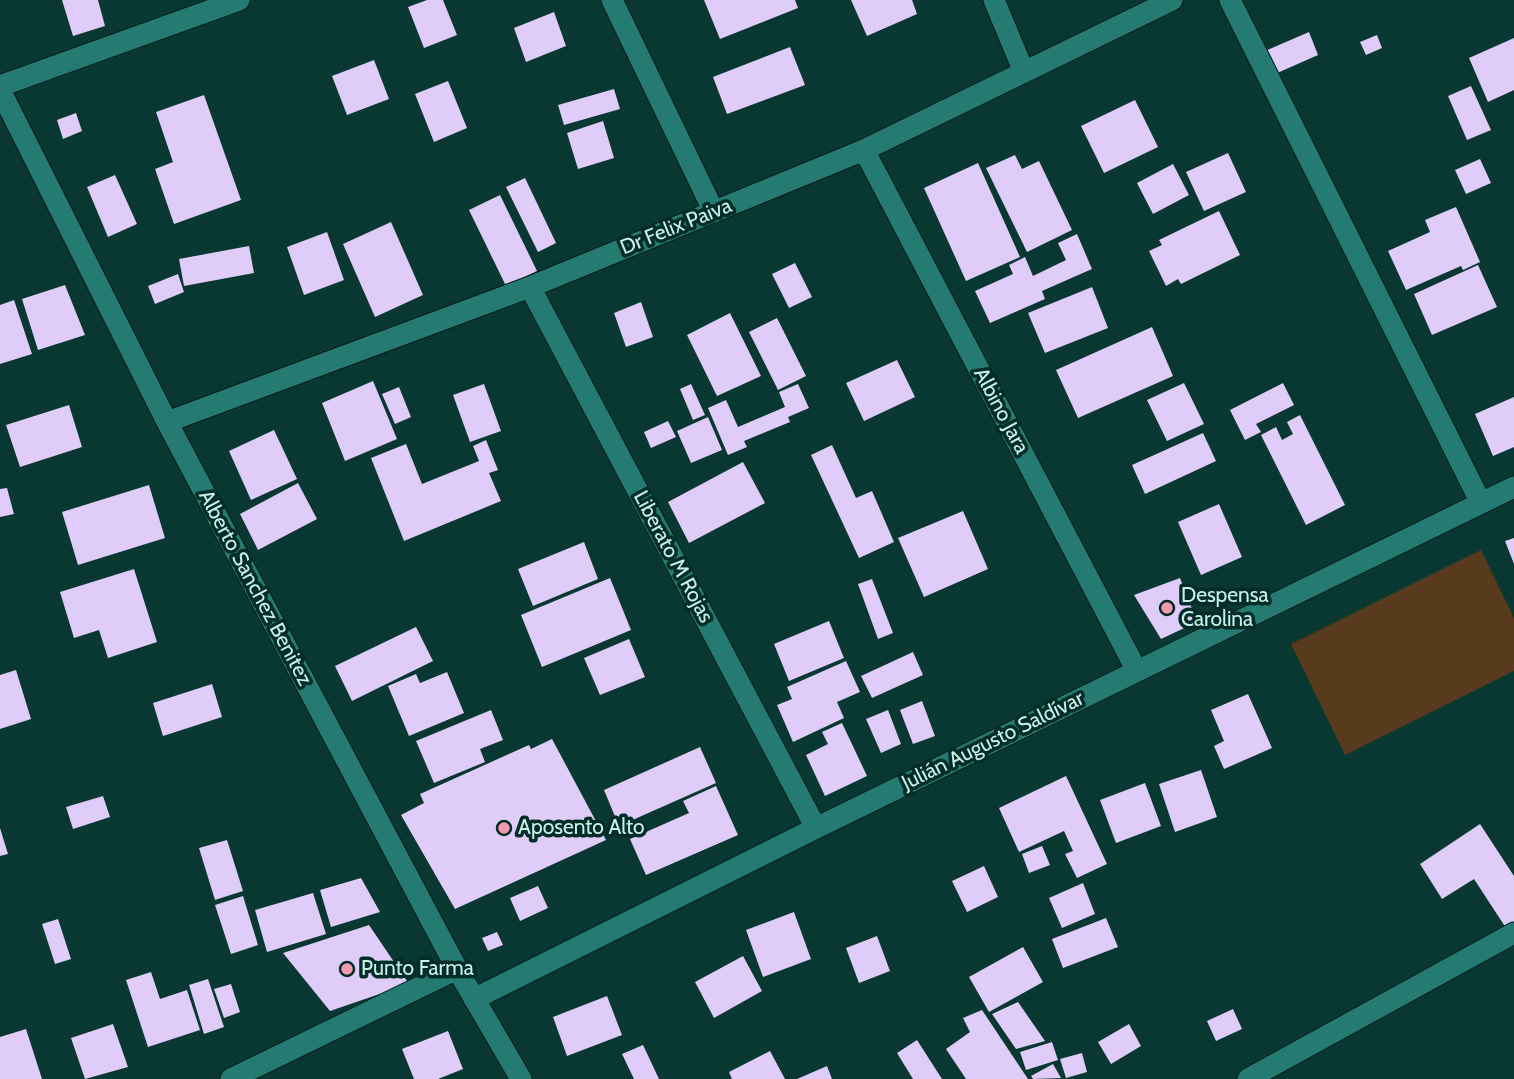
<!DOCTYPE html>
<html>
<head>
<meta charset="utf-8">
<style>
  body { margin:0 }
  canvas { display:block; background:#093732 }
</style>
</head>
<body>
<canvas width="1514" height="1079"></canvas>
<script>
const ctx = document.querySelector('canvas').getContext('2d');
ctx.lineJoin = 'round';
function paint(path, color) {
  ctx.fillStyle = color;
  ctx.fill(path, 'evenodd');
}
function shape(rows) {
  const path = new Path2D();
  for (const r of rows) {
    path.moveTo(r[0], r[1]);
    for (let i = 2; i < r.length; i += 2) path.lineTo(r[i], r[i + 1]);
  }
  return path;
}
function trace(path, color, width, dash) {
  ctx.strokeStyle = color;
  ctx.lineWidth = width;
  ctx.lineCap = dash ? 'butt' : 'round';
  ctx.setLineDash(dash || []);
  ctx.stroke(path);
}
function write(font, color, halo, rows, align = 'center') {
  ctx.font = font + ' Cabin,sans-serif';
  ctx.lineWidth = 7;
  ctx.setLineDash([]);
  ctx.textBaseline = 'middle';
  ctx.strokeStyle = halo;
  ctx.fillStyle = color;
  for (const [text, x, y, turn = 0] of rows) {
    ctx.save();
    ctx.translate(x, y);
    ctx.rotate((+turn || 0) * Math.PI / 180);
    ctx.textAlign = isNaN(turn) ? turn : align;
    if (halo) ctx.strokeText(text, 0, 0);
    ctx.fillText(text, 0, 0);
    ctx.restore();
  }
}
paint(shape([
  [1481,550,1514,618,1514,671,1345,755,1291,644]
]), '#583b1d');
paint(shape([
  [62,0,98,0,105,26,73,36],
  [427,0,443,0,457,35,424,48,408,7],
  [704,0,795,0,798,8,720,39],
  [851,0,912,0,917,14,867,36],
  [554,12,566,46,526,62,514,28],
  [1309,32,1318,55,1275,74,1265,51],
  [1377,35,1382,48,1366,55,1360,42],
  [1514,38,1514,90,1488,102,1469,58],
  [790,47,805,85,727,114,713,77],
  [374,60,389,99,347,115,332,76],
  [448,81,467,128,434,142,415,94],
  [1471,86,1491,130,1467,140,1448,96],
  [614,89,620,109,564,125,558,105],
  [204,95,241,200,174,224,155,169,173,162,156,112],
  [1135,100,1158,147,1104,173,1081,126],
  [76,113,82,131,63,139,57,120],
  [603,121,614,158,578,169,567,133],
  [1228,153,1246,192,1204,211,1186,172],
  [1015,155,1022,169,1039,161,1072,230,1027,252,986,168],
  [1480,159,1491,183,1466,194,1455,170],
  [978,163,1020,257,966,281,924,188],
  [1173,164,1189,195,1153,214,1137,183],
  [115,175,137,224,108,237,87,187],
  [525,178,556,243,538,252,506,187],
  [500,195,537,271,506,286,469,210],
  [1456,207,1480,262,1463,270,1461,266,1406,290,1388,251,1430,232,1425,220],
  [1219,211,1240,255,1181,284,1178,279,1166,286,1149,251,1162,245,1159,240],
  [391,222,423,295,375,317,343,244],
  [327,232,344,280,304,295,287,247],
  [1077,234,1092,269,1042,291,1045,299,990,323,975,291,1013,274,1009,265,1025,257,1033,276,1066,260,1058,243],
  [249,246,254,273,184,286,179,259],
  [795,263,812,297,789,308,772,274],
  [1478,265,1497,307,1432,335,1414,294],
  [178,274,184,292,155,304,148,286],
  [65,285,85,335,38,350,22,299],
  [1092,287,1108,328,1045,353,1028,313],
  [14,300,32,354,0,364,0,305],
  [641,302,653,337,626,347,614,313],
  [730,313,761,376,717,396,687,335],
  [777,318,806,376,778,390,749,332],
  [1152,327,1173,376,1078,418,1056,370],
  [897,360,915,397,864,421,846,383],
  [373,381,397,439,345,461,322,403],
  [1184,383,1204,424,1167,441,1147,400],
  [1283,383,1294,405,1256,424,1261,432,1245,440,1230,410],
  [484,384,501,431,470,442,453,395],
  [691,384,705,415,693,420,680,389],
  [798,384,809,408,788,417,790,422,744,441,747,447,728,455,708,408,726,400,738,427,785,407,779,392],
  [399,387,411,417,395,424,382,394],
  [1514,397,1514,447,1493,456,1475,414],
  [69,405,82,447,20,467,6,425],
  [1300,415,1345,505,1306,525,1261,435,1276,427,1282,440,1293,434,1287,422],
  [708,417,722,450,691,463,677,431],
  [668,421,676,437,651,448,644,432],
  [274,430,297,479,251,500,229,451],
  [1203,433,1216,461,1145,494,1132,465],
  [486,440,498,470,489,473,501,501,404,541,371,458,406,444,422,484,479,461,473,446],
  [832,445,856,498,872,491,894,542,859,558,811,455],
  [743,462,765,503,689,543,668,502],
  [298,483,317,519,258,550,240,514],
  [149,485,165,538,78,565,62,512],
  [7,488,14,514,0,517,0,489],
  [1219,504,1242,557,1201,575,1178,522],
  [963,511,988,569,924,597,898,538],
  [1514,538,1514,564,1505,541],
  [584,542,598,579,533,606,518,569],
  [134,569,157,642,108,658,99,630,74,638,60,592],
  [610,578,631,630,542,667,521,615],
  [1180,578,1197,622,1161,639,1134,595],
  [872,579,893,633,878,639,858,584],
  [829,621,844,658,789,681,774,644],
  [416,627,433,661,352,701,335,666],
  [629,639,645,677,600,695,584,658],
  [913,652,923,675,872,698,861,676],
  [846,661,860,692,837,702,844,718,793,742,777,705,792,699,787,687],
  [16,670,31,719,0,729,0,675],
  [447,672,464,713,409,736,388,686,416,674,420,683],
  [212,684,222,717,163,736,153,703],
  [1248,694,1272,748,1224,769,1214,746,1224,741,1211,710],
  [922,701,935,736,913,744,900,710],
  [491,710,503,740,480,749,485,762,434,783,416,741],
  [888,710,901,744,881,753,866,719],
  [842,723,867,776,825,796,806,755,828,744,822,732],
  [552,739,606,840,455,909,401,815,424,803,420,794,529,745,531,749],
  [700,747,716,783,619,826,604,790],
  [1201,770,1217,817,1175,832,1159,784],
  [1066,776,1107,864,1077,878,1065,854,1073,851,1064,831,1019,852,999,808],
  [1145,783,1161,826,1116,843,1100,800],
  [716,786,738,835,646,875,630,839,689,813,683,801],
  [103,796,110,817,73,829,66,807],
  [1480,824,1514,876,1514,923,1506,928,1474,879,1442,899,1420,864],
  [0,828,8,854,0,856],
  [227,840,243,891,215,900,199,848],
  [1042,846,1050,865,1029,873,1022,854],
  [984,866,998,897,967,912,952,881],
  [361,878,380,912,331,927,320,890],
  [1083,883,1095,914,1062,928,1049,898],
  [538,886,548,908,520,921,510,898],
  [313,893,326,934,267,952,255,910],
  [243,896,258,945,231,954,215,905],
  [794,912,811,959,763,977,746,930],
  [1106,918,1118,947,1063,968,1052,939],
  [58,919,71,959,55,964,42,924],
  [369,925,409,984,330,1011,283,953],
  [497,932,503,945,488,951,482,938],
  [877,936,890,971,859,983,846,948],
  [1023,947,1043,982,989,1012,969,977],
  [743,956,762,991,714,1018,695,982],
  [151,972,160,999,187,990,200,1030,148,1047,126,980],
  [208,979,224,1027,204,1034,189,985],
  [231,984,240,1012,224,1018,214,989],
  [607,996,622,1035,567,1056,553,1017],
  [1018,1002,1045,1041,1016,1049,992,1014],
  [1233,1009,1242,1029,1216,1041,1207,1021],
  [982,1010,1028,1079,966,1079,946,1049,970,1032,963,1018],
  [113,1024,128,1067,85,1079,71,1038],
  [1129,1024,1141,1046,1111,1064,1098,1042],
  [26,1029,42,1079,0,1079,0,1037],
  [448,1031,463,1069,438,1079,414,1079,402,1049],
  [917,1040,942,1079,913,1079,897,1053],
  [1052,1042,1058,1060,1026,1070,1020,1052],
  [643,1045,659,1079,634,1079,622,1054],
  [770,1051,785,1079,732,1079,729,1072],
  [1082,1053,1087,1072,1066,1078,1060,1059],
  [1053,1064,1061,1078,1033,1079,1031,1076],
  [827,1066,832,1079,797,1079]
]), '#dfccf9');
const minor = shape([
  [612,0,714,212],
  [994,0,1024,72],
  [1230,0,1481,503],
  [0,86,239,0],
  [0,90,167,422,457,969,521,1079],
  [864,150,1137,671],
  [530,287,816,828],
  [167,422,530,287,864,150,1172,0],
  [474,999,816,828,1514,487],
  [231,1079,457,969],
  [1248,1079,1514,933]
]);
trace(minor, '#031c19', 23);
trace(minor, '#257a71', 21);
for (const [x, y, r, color] of [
  [1167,608,7,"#f29aaf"],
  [504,828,7,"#f29aaf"],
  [347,969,7,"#f29aaf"]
]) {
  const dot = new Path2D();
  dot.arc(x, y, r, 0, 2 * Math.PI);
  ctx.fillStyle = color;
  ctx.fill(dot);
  trace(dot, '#002d28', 2.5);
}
write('21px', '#caf0ea', '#002d28', [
  ["Dr Felix Paiva",676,227,-22],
  ["Albino Jara",1001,411,62],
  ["Liberato M Rojas",673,557,62],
  ["Alberto Sanchez Benitez",255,588,62],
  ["Julián Augusto Saldívar",993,741,-26]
]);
write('21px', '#caf0ea', '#002d28', [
  ["Despensa",1181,596],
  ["Carolina",1181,620],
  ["Aposento Alto",518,828],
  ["Punto Farma",361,969]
], 'left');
</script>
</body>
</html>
